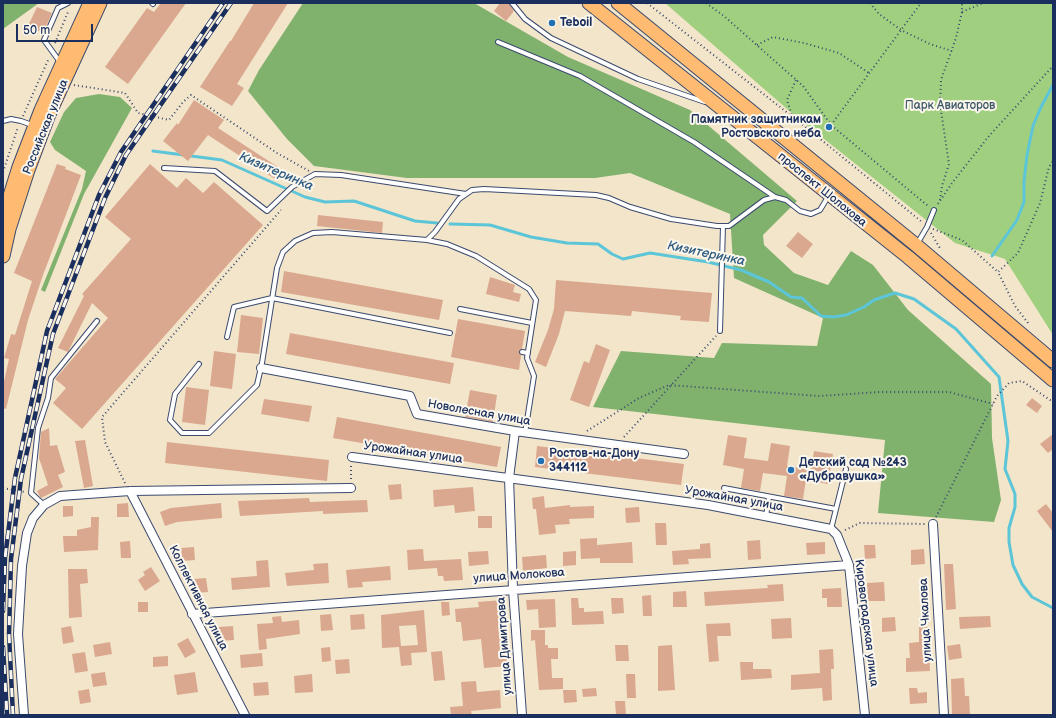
<!DOCTYPE html>
<html>
<head>
<meta charset="utf-8">
<style>
  body { margin:0 }
  #map { position:relative; width:1056px; height:718px; overflow:hidden; background:#f2e5ca; font-family:"Balsamiq Sans",sans-serif }
  canvas { display:block }
  .frame { position:absolute; inset:0; border:4px solid #1b2f5e; pointer-events:none }
  .scale { position:absolute; left:16px; top:24px; width:77px; height:18px; box-sizing:border-box; border:2px solid #1b2f5e; border-top:0; padding-left:5px; font-size:12px; line-height:14px; white-space:nowrap; color:#1b2f5e; -webkit-text-stroke:3px #fbf7ec; paint-order:stroke }
</style>
</head>
<body>
<div id="map">
<canvas width="1056" height="718"></canvas>
<div class="frame"></div>
<div class="scale">50 m</div>
</div>
<script>
const ctx = document.querySelector('canvas').getContext('2d');
ctx.lineJoin = 'round';
function paint(path, color) {
  ctx.fillStyle = color;
  ctx.fill(path, 'evenodd');
}
function shape(rows) {
  const path = new Path2D();
  for (const r of rows) {
    path.moveTo(r[0], r[1]);
    for (let i = 2; i < r.length; i += 2) path.lineTo(r[i], r[i + 1]);
  }
  return path;
}
function trace(path, color, width, dash) {
  ctx.strokeStyle = color;
  ctx.lineWidth = width;
  ctx.lineCap = dash ? 'butt' : 'round';
  ctx.setLineDash(dash || []);
  ctx.stroke(path);
}
function write(font, color, halo, rows, align = 'center') {
  ctx.font = font + ' "Balsamiq Sans",sans-serif';
  ctx.lineWidth = 4;
  ctx.setLineDash([]);
  ctx.textBaseline = 'middle';
  ctx.strokeStyle = halo;
  ctx.fillStyle = color;
  for (const [text, x, y, turn = 0] of rows) {
    ctx.save();
    ctx.translate(x, y);
    ctx.rotate((+turn || 0) * Math.PI / 180);
    ctx.textAlign = isNaN(turn) ? turn : align;
    if (halo) ctx.strokeText(text, 0, 0);
    ctx.fillText(text, 0, 0);
    ctx.restore();
  }
}
paint(shape([
  [665,3,1053,3,1053,335,1005,259,955,243,794,115]
]), '#a0d07f');
paint(shape([
  [3,3,39,3,3,29],
  [303,3,474,3,568,57,690,110,797,201,763,235,764,245,794,273,828,285,851,251,873,265,908,310,991,384,992,438,1001,500,994,522,878,513,885,440,593,407,621,351,714,358,722,343,817,346,823,318,734,278,730,214,630,173,595,178,407,178,314,166,287,139,248,91,259,70],
  [99,94,120,97,132,108,84,194,45,292,41,290,82,189,86,171,55,150,50,142,64,112,76,98]
]), '#80b26e');
trace(shape([
  [153,151,222,160,305,197,325,202,354,201,415,221,437,223],
  [450,224,490,225,531,237,567,243,598,244,612,254,623,259,650,253,708,262,741,270,769,282,791,297,802,298,821,316,833,317,846,315,864,307,874,300,895,293,914,299,956,329,999,377,1008,441,1005,469,1015,494,1015,507,1009,528,1009,542,1013,565,1022,584,1032,597,1053,608],
  [992,256,1017,220,1024,202,1024,182,1027,155,1033,126,1041,107,1053,85]
]), '#5cc5d7', 3);
paint(shape([
  [161,3,186,3,128,84,105,67,147,8,154,12],
  [254,3,288,3,237,84,244,88,232,106,200,87,230,41,231,41],
  [500,3,509,3,514,11,506,21,494,11],
  [37,7,52,13,43,33,28,26],
  [194,100,224,120,218,128,281,169,275,179,208,135,188,161,163,141,177,123,178,125],
  [57,164,66,167,65,169,81,175,43,275,28,320,6,409,3,408,3,386,9,359,4,358,11,334,15,335,32,281,14,273],
  [150,164,177,188,186,178,203,193,214,182,263,225,82,429,53,403,66,388,55,379,108,318,92,303,68,352,58,348,84,296,82,294,131,239,105,217],
  [318,215,383,222,382,233,317,226],
  [798,232,813,244,802,258,786,246],
  [284,271,443,300,439,320,281,292],
  [490,277,515,285,513,292,521,294,519,302,486,294],
  [556,280,712,293,709,322,680,320,681,316,632,311,631,316,565,311,559,334,546,367,535,362,548,330,554,309],
  [241,315,263,318,259,354,237,352],
  [458,319,525,331,522,349,519,351,521,355,519,370,451,357],
  [290,333,454,363,450,384,286,354],
  [596,344,610,350,589,407,570,400,584,361,589,363],
  [214,351,236,354,232,389,210,386],
  [186,387,209,390,205,425,182,422],
  [470,390,497,395,493,422,465,417],
  [1032,398,1042,406,1037,413,1026,405],
  [264,399,312,406,309,422,261,414],
  [337,417,501,447,497,467,333,438],
  [49,428,50,446,57,445,65,472,58,475,63,487,41,498,37,491,48,485,39,458,41,432],
  [1053,434,1053,449,1048,453,1040,444],
  [728,435,747,438,744,458,768,461,771,443,790,446,787,466,811,470,814,451,833,454,828,484,806,480,803,499,784,496,787,476,763,473,760,491,741,488,744,469,723,465],
  [85,440,93,486,84,488,75,441],
  [167,442,329,460,327,481,165,463],
  [537,446,684,464,681,485,535,467],
  [401,484,402,499,390,500,388,485],
  [473,487,475,511,455,513,454,505,434,507,433,490],
  [544,496,545,508,570,505,570,507,594,506,594,518,569,519,570,524,555,525,556,533,539,535,536,509,533,509,532,498],
  [309,498,310,502,367,500,368,512,323,514,323,511,240,516,238,501],
  [128,503,129,517,117,517,117,504],
  [221,503,222,518,177,522,165,526,160,512,171,508],
  [1046,504,1053,513,1053,532,1037,511],
  [63,506,73,506,73,516,63,517],
  [639,507,640,522,626,523,625,508],
  [478,516,492,516,492,528,478,528],
  [91,517,99,517,98,550,64,552,63,536,77,536,77,530,91,527],
  [655,523,666,523,667,545,656,545],
  [597,538,597,545,632,542,633,563,600,563,600,558,581,559,580,539],
  [760,540,761,559,748,560,747,541],
  [130,541,131,558,121,558,120,542],
  [825,542,825,554,807,555,806,543],
  [710,543,711,558,688,559,689,564,673,565,672,551,700,549,700,544],
  [864,545,875,545,876,558,865,559],
  [194,547,195,560,182,561,181,548],
  [423,549,424,561,461,559,463,580,444,581,443,576,438,576,437,568,408,570,407,550],
  [924,549,925,564,911,565,911,550],
  [488,551,489,564,469,566,468,552],
  [576,551,576,565,563,566,563,552],
  [546,555,547,568,523,571,522,557],
  [268,560,270,587,232,590,231,578,257,576,256,561],
  [328,563,329,583,287,586,285,573,314,570,313,564],
  [944,564,953,564,956,609,946,610],
  [390,566,391,580,362,582,363,587,348,588,346,570],
  [151,567,160,581,145,591,138,580,145,575,143,572],
  [68,569,87,569,88,583,80,584,82,617,69,618],
  [206,578,208,592,195,593,194,579],
  [884,582,885,601,868,601,867,583],
  [783,584,784,601,705,606,704,592,768,588,767,585],
  [841,588,842,607,827,607,827,598,822,598,822,589],
  [686,591,687,607,673,607,673,592],
  [651,595,652,616,643,616,642,596],
  [571,598,578,598,579,608,584,608,584,612,603,611,604,624,572,625],
  [611,598,623,598,624,613,612,614],
  [555,599,556,627,539,628,538,609,527,610,526,600],
  [502,600,508,666,484,668,481,639,463,641,461,622,456,622,455,609,479,607,478,602],
  [138,602,148,602,148,612,138,612],
  [441,602,449,602,450,615,442,616],
  [424,610,427,652,411,653,412,665,401,666,399,647,382,648,381,615],
  [416,625,418,645,401,646,399,626],
  [331,614,333,630,321,631,320,615],
  [364,614,365,629,351,630,350,615],
  [281,616,282,622,299,620,300,634,266,639,267,649,259,650,257,624,273,623,272,617],
  [990,616,991,627,960,629,959,617],
  [895,617,896,631,882,632,882,618],
  [791,618,792,638,772,639,771,619],
  [730,623,731,636,717,636,719,661,709,662,706,624],
  [71,626,74,642,63,644,61,628],
  [233,626,234,640,219,641,218,627],
  [919,627,928,627,930,671,906,672,906,658,910,658,909,643,919,642],
  [531,630,545,630,545,645,548,645,548,648,558,648,558,659,551,659,552,678,563,678,563,689,539,690,535,640,531,641],
  [188,638,196,652,185,658,177,644],
  [110,642,112,654,95,657,93,645],
  [960,644,962,658,949,660,947,646],
  [615,645,628,645,629,661,616,661],
  [672,645,675,690,658,691,658,646],
  [330,647,331,661,322,662,321,648],
  [833,649,834,669,831,669,832,700,823,701,822,688,791,690,791,675,820,673,819,650],
  [442,651,445,680,434,681,431,652],
  [85,652,88,671,75,673,72,654],
  [262,653,263,666,241,668,240,655],
  [168,656,168,666,153,667,153,657],
  [349,659,350,673,336,674,335,660],
  [740,662,753,662,753,669,771,669,772,678,741,680],
  [105,672,107,685,93,687,91,674],
  [195,672,198,692,177,695,174,675],
  [312,674,313,692,295,693,294,676],
  [626,674,635,674,636,698,627,698],
  [964,678,965,696,969,696,970,715,952,715,951,679],
  [476,681,477,692,500,690,501,708,471,711,472,715,451,715,450,707,463,706,461,682],
  [268,682,269,695,254,696,253,683],
  [596,688,597,696,583,697,582,689],
  [909,688,917,688,918,693,927,692,927,703,910,704],
  [89,689,91,702,80,704,78,691],
  [563,690,576,690,577,702,564,703],
  [615,701,625,701,626,715,616,715]
]), '#daa88f');
const lane = shape([
  [152,3,153,4],
  [512,3,525,19,551,38,638,79,705,102],
  [498,42,580,76,694,142,775,197],
  [60,62,44,40,58,8,68,3],
  [3,121,11,119,21,121,32,125],
  [164,168,215,171,267,211,292,187,315,174,341,175,466,194],
  [427,240,447,244,476,256,529,289,536,300,527,358,534,376,525,433],
  [917,244,927,227,934,210],
  [460,309,532,323],
  [720,331,723,226],
  [227,337,234,307,272,298,450,333],
  [522,352,528,353],
  [199,364,175,394,170,420,182,433,209,433,257,385,262,363,277,268,283,252,295,241,313,233,332,232,427,240,435,232,459,199,472,190,484,189,596,195,609,198,630,207,671,219,717,226,729,226,764,200,775,197,786,200,800,211,811,214,820,210,828,197],
  [724,488,836,509],
  [44,505,31,493,38,428,48,398,51,378,97,321],
  [766,516,769,497],
  [831,529,846,469]
]);
const street = shape([
  [261,368,410,396,417,414,515,431,684,454],
  [515,431,509,478,513,589,522,715],
  [352,457,708,505,831,529,837,535,849,565,865,715],
  [130,491,245,715],
  [933,524,944,715],
  [192,614,849,565],
  [24,715,18,634,22,566,27,533,33,518,44,505,60,496,130,491,351,488]
]);
const primary = shape([
  [589,3,908,257,1053,380],
  [618,3,916,245,1053,361],
  [3,218,19,167,41,110,90,3],
  [3,256,9,229,28,170,49,114,100,3]
]);
trace(lane, '#3b4a6e', 6);
trace(street, '#3b4a6e', 10);
trace(primary, '#3b4a6e', 15);
trace(shape([
  [647,3,789,114],
  [706,3,724,16,803,86,831,125,928,206],
  [870,3,879,14,901,30,930,44,952,51],
  [962,12,983,3],
  [55,43,68,12],
  [757,45,773,37,804,43,839,53,869,73],
  [796,80,787,100,792,116,922,222],
  [74,85,125,93,138,113,169,120,183,102,191,95,277,153,309,171],
  [23,116,49,58],
  [831,125,921,3],
  [3,172,18,127],
  [940,200,942,186,949,164,940,104,941,80,956,38,962,12,962,3],
  [938,204,952,183,989,136,1053,66],
  [933,229,962,240,998,272],
  [931,233,941,250],
  [1028,323,1015,306,998,272,1018,253,1040,203,1049,167,1053,161],
  [587,431,639,398,669,385,819,396,880,392,949,392,993,404],
  [624,437,716,336],
  [351,479,351,466],
  [125,483,105,442,102,417,281,210],
  [3,488,25,492],
  [936,517,997,396,1009,383,1022,381,1053,402],
  [845,530,860,523,925,524]
]), '#3b4a6e', 2, [1, 3]);
trace(lane, '#fff', 4);
trace(street, '#fff', 8);
trace(primary, '#ffbb71', 13);
const rail = shape([
  [3,611,5,558,15,478,47,331,99,195,121,152,223,3],
  [3,647,7,715],
  [13,715,9,634,11,559,21,479,53,334,105,198,126,155,231,3]
]);
trace(rail, '#1b2f5e', 4.5);
trace(rail, '#fbf7ec', 3, [9]);
for (const [x, y, r, color] of [
  [552,23,4,"#1f6fb2"],
  [829,127,4,"#1f6fb2"],
  [541,461,4,"#1f6fb2"],
  [791,470,4,"#1f6fb2"]
]) {
  const dot = new Path2D();
  dot.arc(x, y, r, 0, 2 * Math.PI);
  ctx.fillStyle = color;
  ctx.fill(dot);
  trace(dot, '#fbf7ec', 1.5);
}
write('bold 12px', '#1b2f5e', '#fbf7ec', [
  ["Teboil",560,23],
  ["Памятник защитникам",821,120,"right"],
  ["Ростовского неба",821,134,"right"],
  ["Ростов-на-Дону",549,454],
  ["344112",549,468],
  ["Детский сад №243",799,463],
  ["«Дубравушка»",799,477]
], 'left');
write('12px', '#3c5766', '#fbf7ec', [
  ["Парк Авиаторов",950,106]
]);
write('12px', '#1b2f5e', '#fbf7ec', [
  ["Российская улица",46,127,-68],
  ["проспект Шолохова",822,190,39],
  ["Новолесная улица",479,413,10],
  ["Урожайная улица",413,453,8],
  ["Урожайная улица",734,499,10],
  ["улица Молокова",519,576,-4],
  ["Коллективная улица",198,598,63],
  ["улица Чкалова",926,620,-93],
  ["Кировоградская улица",866,623,83],
  ["улица Димитрова",505,646,-94]
]);
write('italic 13px', '#2e5c82', '#fbf7ec', [
  ["Кизитеринка",276,172,23],
  ["Кизитеринка",706,254,12]
]);
</script>
</body>
</html>
